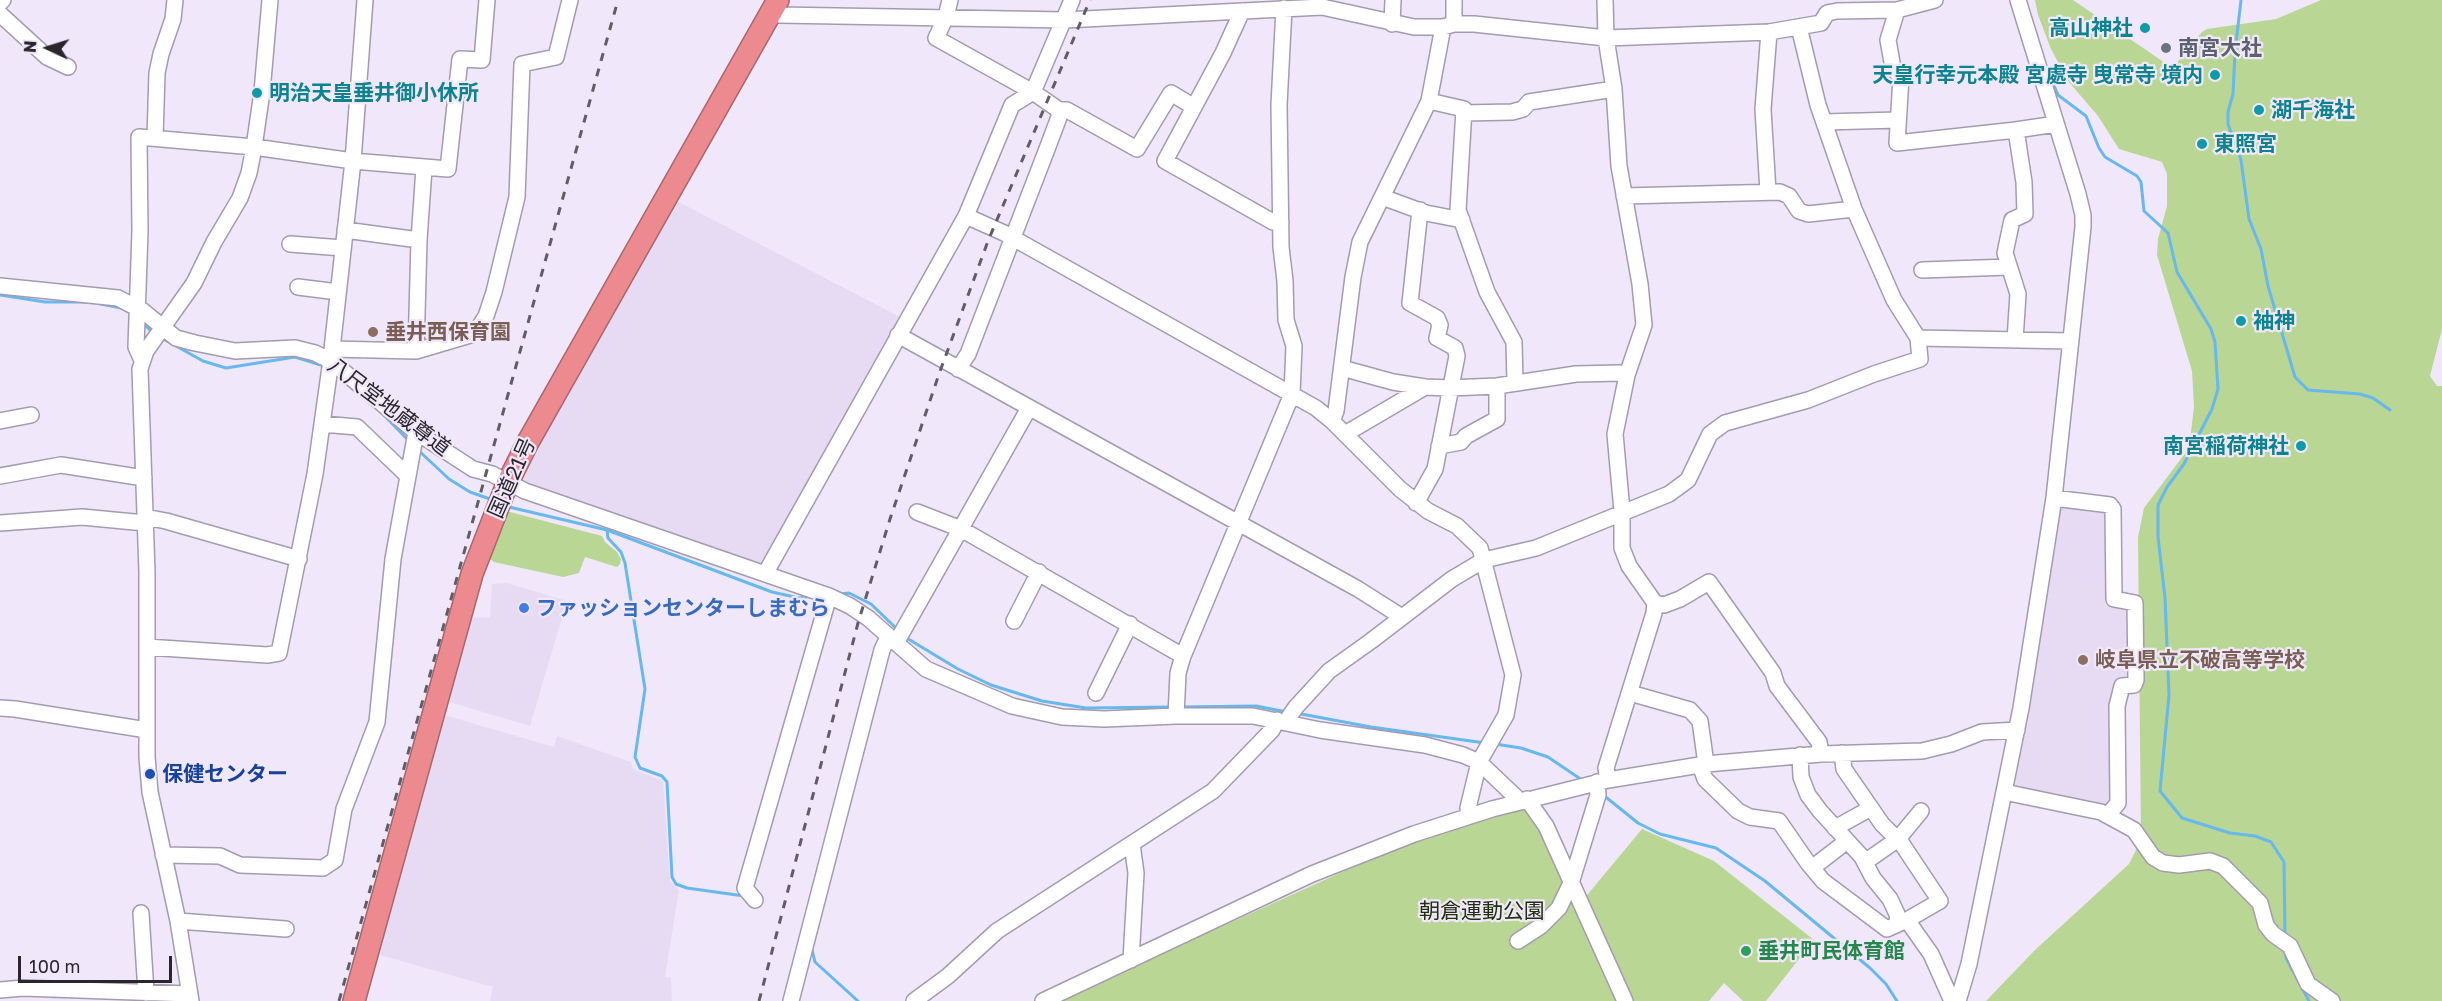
<!DOCTYPE html>
<html>
<head>
<meta charset="utf-8">
<style>
  body { margin:0 }
  #map { position:relative; width:2442px; height:1001px; overflow:hidden; background:#f0e8fa; font-family:"Golos Text",sans-serif }
  canvas { display:block }
  .north { position:absolute; left:18px; top:18px; width:60px; height:60px; -webkit-text-stroke:4px #f0e8fa; paint-order:stroke; rotate:274deg; font-size:16px; font-weight:700; line-height:24px; text-align:center; color:#29262d }
  .north::after { content:''; display:block; margin:auto; width:21px; height:27px; background:#29262d; clip-path:polygon(50% 0,100% 100%,50% 72%,0 100%) }
  .scale { position:absolute; left:18px; top:956px; width:154px; height:27px; box-sizing:border-box; border:3px solid #29262d; border-top:0; padding-left:8px; font-size:18px; line-height:21px; white-space:nowrap; color:#29262d; -webkit-text-stroke:4px #f0e8fa; paint-order:stroke }
</style>
</head>
<body>
<div id="map">
<canvas width="2442" height="1001"></canvas>
<div class="north">N</div>
<div class="scale">100 m</div>
</div>
<script>
const ctx = document.querySelector('canvas').getContext('2d');
ctx.lineJoin = 'round';
function paint(path, color) {
  ctx.fillStyle = color;
  ctx.fill(path, 'evenodd');
}
function shape(rows) {
  const path = new Path2D();
  for (const r of rows) {
    path.moveTo(r[0], r[1]);
    for (let i = 2; i < r.length; i += 2) path.lineTo(r[i], r[i + 1]);
  }
  return path;
}
function trace(path, color, width, dash) {
  ctx.strokeStyle = color;
  ctx.lineWidth = width;
  ctx.lineCap = dash ? 'butt' : 'round';
  ctx.setLineDash(dash || []);
  ctx.stroke(path);
}
function write(font, color, halo, rows, align = 'center') {
  ctx.font = font + ' "Golos Text","Noto Sans JP",sans-serif';
  ctx.lineWidth = 4.5;
  ctx.setLineDash([]);
  ctx.textBaseline = 'middle';
  ctx.strokeStyle = halo;
  ctx.fillStyle = color;
  for (const [text, x, y, turn = 0] of rows) {
    ctx.save();
    ctx.translate(x, y);
    ctx.rotate((+turn || 0) * Math.PI / 180);
    ctx.textAlign = isNaN(turn) ? turn : align;
    if (halo) ctx.strokeText(text, 0, 0);
    ctx.fillText(text, 0, 0);
    ctx.restore();
  }
}
paint(shape([
  [675,200,902,318,765,567,521,482,537,448],
  [2057,501,2110,508,2111,600,2133,605,2134,678,2119,685,2117,802,2110,810,2012,790],
  [507,583,567,601,530,726,446,701,470,618,490,617,492,584],
  [441,714,554,747,557,736,631,762,633,769,663,781,670,881,679,890,665,977,671,978,672,1001,490,1001,493,987,376,954]
]), '#e7dbf4');
paint(shape([
  [2035,0,2073,0,2168,65,2176,64,2202,32,2207,29,2276,19,2321,0,2442,0,2442,329,2430,376,2437,386,2442,386,2442,1001,1986,1001,2035,950,2129,864,2141,840,2138,537,2144,508,2189,448,2194,407,2192,371,2157,255,2158,239,2167,206,2167,174,2162,162,2119,149,2098,116,2068,81,2051,49,2038,15],
  [506,511,602,536,605,542,617,552,621,559,620,564,617,567,585,557,579,573,563,577,494,562,487,557],
  [1522,802,1538,814,1578,906,1642,829,1714,861,1814,940,1766,1001,1743,1001,1724,983,1709,1001,1057,1001,1413,840]
]), '#b9d695');
trace(shape([
  [2241,0,2235,52,2233,94,2228,112,2228,124,2241,160,2249,219,2261,249,2268,286,2295,377,2308,390,2360,394,2373,398,2390,410],
  [2048,72,2058,95,2086,116,2099,148,2105,157,2137,176,2141,182,2144,211,2168,233,2177,272,2211,329,2215,342,2218,389,2212,409,2184,464,2167,487,2158,505,2158,537,2165,598,2169,695,2160,791,2182,818,2230,833,2255,836,2271,842,2284,862,2285,936],
  [0,295,45,302,89,302],
  [96,303,121,308,132,314],
  [142,322,152,332],
  [160,337,203,361,226,368,295,357,324,366],
  [378,409,409,441],
  [418,450,449,479,470,492,490,499],
  [509,507,607,530,772,592,799,598,812,596],
  [607,530,608,538,621,552,625,563,645,689,635,757,640,768,662,776,667,782,672,877,676,884,687,888,744,896],
  [840,594,849,593,871,604,898,630],
  [905,637,958,669,991,685,1042,701,1086,708,1171,707],
  [1180,707,1256,706,1287,712],
  [1296,713,1371,727,1485,743],
  [1495,744,1521,748,1548,757,1582,780],
  [1602,794,1638,823,1660,834,1716,848,1765,881,1870,968,1886,984,1897,1001],
  [812,950,815,962,858,1001],
  [2285,952,2286,958,2309,1001]
]), '#67b8ed', 3);
const minor = shape([
  [950,0,946,17,936,38,1033,92,1059,110,1059,117,1047,149,968,354,958,369],
  [1454,0,1454,24],
  [1605,0,1606,38,1614,89,1619,166,1640,284,1644,325,1627,375,1615,434,1622,511,1622,548,1629,566,1655,603,1654,613,1606,768,1608,780],
  [0,3,3,0],
  [1897,10,1888,40,1893,68,1901,77,1897,143,2016,130],
  [771,12,779,15,1065,20,1322,7,1414,27,1443,27,1454,24,1474,24,1606,38,1769,32,1821,23,1827,13,1837,11,1897,10,1935,0],
  [0,14,47,57,68,67],
  [1392,24,1393,0],
  [1429,101,1464,109,1458,210,1487,292,1514,342,1515,383],
  [1194,107,1223,53,1242,11],
  [1059,110,1067,110,1137,149,1171,93,1194,107,1165,161,1273,222,1281,222],
  [1463,113,1512,112,1523,109,1529,102,1614,89],
  [1824,122,1898,120],
  [155,138,157,73,161,54,173,19,175,0],
  [1768,192,1763,109,1769,32],
  [1624,196,1780,192,1789,196,1799,211,1808,214,1854,209],
  [1382,197,1426,213,1462,220],
  [966,216,1004,233,1316,408,1332,421,1400,489,1428,511,1457,526,1480,548,1513,675,1506,715,1479,762,1468,808,1469,816],
  [345,230,419,240],
  [290,244,343,248],
  [1922,270,2009,267],
  [0,286,118,298,143,311,176,338,195,343,235,351,295,348,315,353,331,361,416,432,473,469,492,474,525,491,829,596,850,606,868,618,926,669,1012,706,1062,717,1104,719,1176,716,1178,673,1183,656,1292,394,1294,346,1286,320,1285,281,1281,247,1279,105,1284,8],
  [298,287,338,292],
  [898,335,1358,589,1402,617],
  [1918,338,2071,341],
  [2015,340,2018,294,2005,253,2012,220,2025,214,2024,182,2016,130,2056,124],
  [332,349,416,351,470,335,479,327,486,316,494,292,517,197,522,64,556,57,570,0],
  [416,351,419,240,424,168],
  [142,360,136,347,140,231,139,137,254,147,353,161,448,169,460,59,482,60,487,0],
  [1342,368,1393,382,1425,387,1450,388,1497,386,1576,374,1620,373,1627,375],
  [0,421,31,415],
  [1332,421,1336,411,1353,277,1360,242,1429,101,1443,27],
  [322,424,357,427,408,476],
  [1345,434,1425,387],
  [1439,446,1461,442,1466,436,1497,419,1497,386],
  [0,476,61,465,144,478],
  [2054,498,2110,505,2113,509,2114,599,2135,603,2136,680,2134,685,2122,686,2117,706,2118,803,2108,815],
  [1416,503,1435,469,1457,356,1455,348,1437,338,1440,325,1437,318,1410,303,1420,210],
  [917,512,961,529,1183,656],
  [145,517,166,521,299,559],
  [0,523,82,517,145,523],
  [765,574,966,216,1012,105,1033,92,1072,0],
  [1655,603,1664,605,1680,599,1709,582,1773,673,1777,686,1819,742,1821,754],
  [1014,621,1039,572],
  [896,643,1029,408],
  [147,647,267,655,279,653,315,474,330,367,353,161,365,0],
  [1096,693,1130,624],
  [1630,693,1690,710,1700,721,1706,764],
  [0,708,15,709,147,730],
  [1176,716,1253,716,1320,730,1425,745,1463,755,1479,762,1520,801],
  [1288,723,1289,717,1296,707,1329,671,1371,641,1452,579,1484,560,1536,548,1669,494,1688,480,1710,434,1725,423,1808,400,1874,374,1920,359,1918,338,1894,300,1854,209,1818,105,1799,27],
  [1842,753,1844,769,1882,824,1902,844,1940,901,1907,920,1931,954,1952,1001],
  [1800,755,1801,777,1808,795,1820,811,1862,857,1873,878,1890,899,1897,914,1898,923],
  [1700,765,1705,779,1738,811,1750,817,1779,821,1808,863,1823,881,1887,929,1907,920],
  [2004,792,2101,812,2134,830,2153,857,2163,863,2179,865,2210,861,2223,866,2260,903,2266,925,2273,934,2290,946,2308,984,2332,1001],
  [1527,799,1546,826,1625,1001],
  [1835,828,1871,808],
  [163,855,220,856,240,865,323,868,335,860,344,809,377,722,393,559,416,432],
  [1865,862,1898,839,1921,811],
  [1812,868,1847,841],
  [755,900,745,888,829,596],
  [141,913,146,993],
  [178,921,286,929],
  [1518,941,1541,926,1559,908,1571,883,1598,795,1597,782],
  [1131,960,1136,873,1132,844],
  [0,990,23,988,190,994],
  [191,1001,178,921,150,792,147,757,147,572,140,369,146,351,194,283,214,242,240,198,249,173,254,147,262,92,270,0],
  [791,1001,882,650,888,637],
  [914,1001,948,976,997,931,1213,791,1272,730,1277,720],
  [1043,1001,1312,874,1414,834,1492,809,1608,780,1706,764,1821,754,1922,751,1951,744,1982,732,2017,730],
  [1958,1001,1969,964,2021,708,2054,498,2083,227,2083,215,2078,194,2018,0]
]);
const highway = shape([
  [354,1001,472,574,507,484,528,442,778,0]
]);
trace(minor, '#a49cae', 18);
trace(highway, '#a8676d', 24);
trace(minor, '#fff', 15);
trace(highway, '#ec8a90', 21);
trace(shape([
  [339,1001,618,0],
  [759,1001,858,623,890,519,939,374,988,241,1090,0]
]), '#615d67', 3, [8, 8]);
for (const [x, y, r, color] of [
  [2145,28,6,"#0f9aa8"],
  [2166,48,6,"#6b7280"],
  [2215,75,6,"#0f9aa8"],
  [257,93,6,"#0f9aa8"],
  [2259,110,6,"#0f9aa8"],
  [2202,144,6,"#0f9aa8"],
  [2241,321,6,"#0f9aa8"],
  [373,332,6,"#8d6e63"],
  [2301,446,6,"#0f9aa8"],
  [524,608,6,"#3f7fe0"],
  [2083,660,6,"#8d6e63"],
  [150,774,6,"#1a4fb4"],
  [1746,951,6,"#2e9e5b"]
]) {
  const dot = new Path2D();
  dot.arc(x, y, r, 0, 2 * Math.PI);
  ctx.fillStyle = color;
  ctx.fill(dot);
  trace(dot, '#f0e8fa', 2);
}
write('bold 21px', '#0d838f', '#f0e8fa', [
  ["高山神社",2133,28,"right"],
  ["天皇行幸元本殿 宮處寺 曳常寺 境内",2203,75,"right"],
  ["明治天皇垂井御小休所",269,93],
  ["湖千海社",2271,110],
  ["東照宮",2214,144],
  ["袖神",2253,321],
  ["南宮稲荷神社",2289,446,"right"]
], 'left');
write('bold 21px', '#5b616d', '#f0e8fa', [
  ["南宮大社",2178,48]
], 'left');
write('bold 21px', '#785e54', '#f0e8fa', [
  ["垂井西保育園",385,332],
  ["岐阜県立不破高等学校",2095,660]
], 'left');
write('21px', '#29262d', '#f0e8fa', [
  ["八尺堂地蔵尊道",389,407,37],
  ["国道21号",512,478,-66]
]);
write('bold 21px', '#366cbe', '#f0e8fa', [
  ["ファッションセンターしまむら",536,608]
], 'left');
write('bold 21px', '#164399', '#f0e8fa', [
  ["保健センター",162,774]
], 'left');
write('21px', '#23300f', '#f0e8fa', [
  ["朝倉運動公園",1482,911]
]);
write('bold 21px', '#27864d', '#f0e8fa', [
  ["垂井町民体育館",1758,951]
], 'left');
</script>
</body>
</html>
